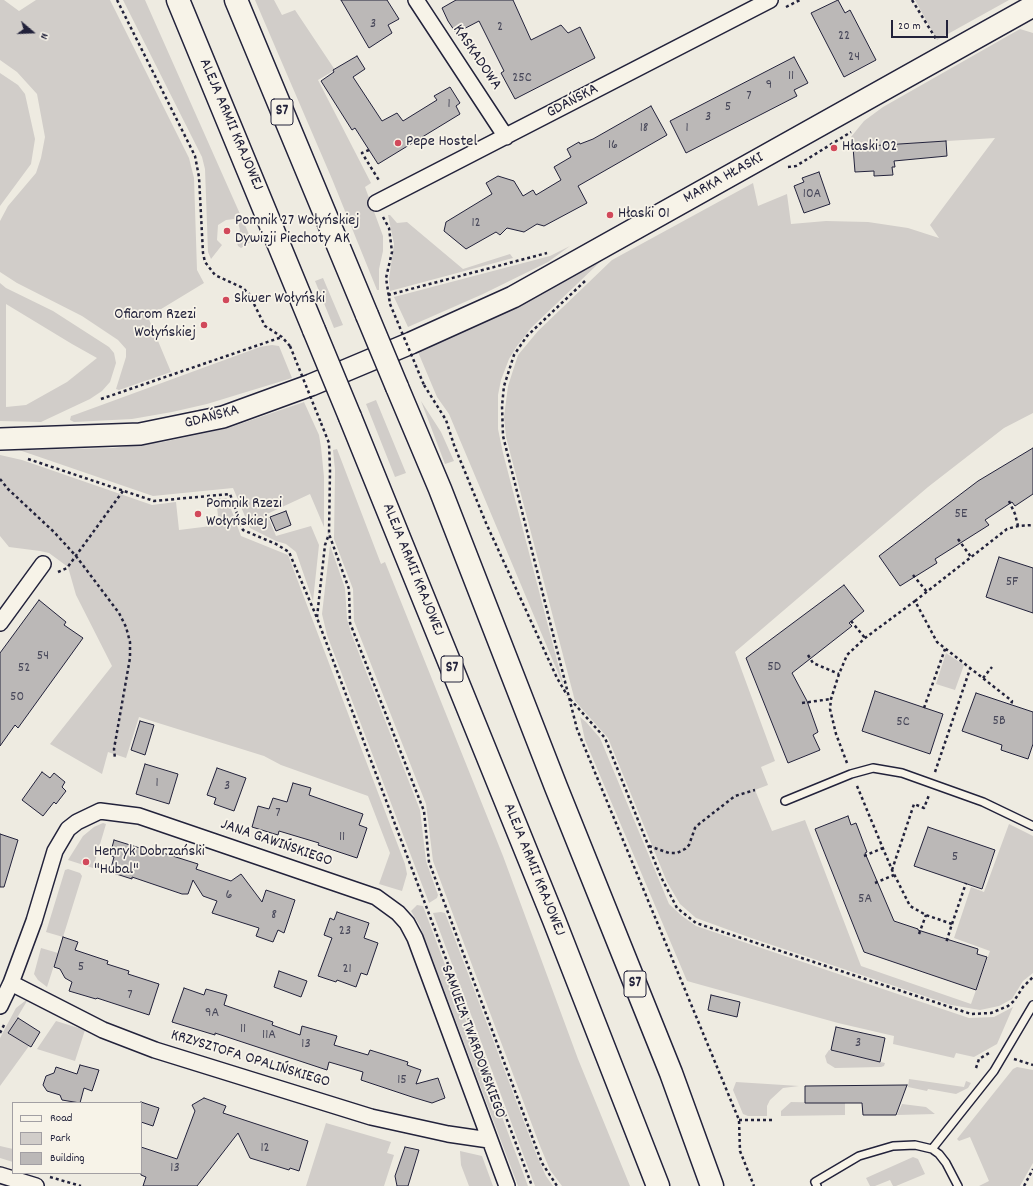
<!DOCTYPE html>
<html>
<head>
<meta charset="utf-8">
<style>
  body { margin:0 }
  #map { position:relative; width:1033px; height:1186px; overflow:hidden; background:#eeebe1; font-family:Dekko,sans-serif }
  canvas { display:block }
  .legend { position:absolute; left:12px; top:1102px; width:130px; height:72px; box-sizing:border-box; background:#f7f3e8; border:1px solid #a29fa3; margin:0; padding:5px 7px; list-style:none; font-size:12px; color:#22223b }
  .legend li { display:flex; align-items:center; gap:8px; height:20px }
  .legend b { width:20px; border:1px solid #a29fa3 }
  .north { position:absolute; left:12px; top:12px; width:40px; height:40px; -webkit-text-stroke:3px #f7f3e8; paint-order:stroke; rotate:109deg; font-size:11px; font-weight:700; line-height:16px; text-align:center; color:#22223b }
  .north::after { content:''; display:block; margin:auto; width:14px; height:18px; background:#22223b; clip-path:polygon(50% 0,100% 100%,50% 72%,0 100%) }
  .scale { position:absolute; left:891px; top:20px; width:57px; height:18px; box-sizing:border-box; border:2px solid #22223b; border-top:0; padding-left:5px; font-size:12px; line-height:14px; white-space:nowrap; color:#22223b; -webkit-text-stroke:3px #f7f3e8; paint-order:stroke }
</style>
</head>
<body>
<div id="map">
<canvas width="1033" height="1186"></canvas>
<ul class="legend">
<li><b style="height:5px;background:#f7f3e8"></b>Road</li>
<li><b style="height:11px;background:#d1cdc9"></b>Park</li>
<li><b style="height:11px;background:#bbb8b7"></b>Building</li>
</ul>
<div class="north">N</div>
<div class="scale">20 m</div>
</div>
<script>
const ctx = document.querySelector('canvas').getContext('2d');
ctx.lineJoin = 'round';
function paint(path, color) {
  ctx.fillStyle = color;
  ctx.fill(path, 'evenodd');
}
function shape(rows) {
  const path = new Path2D();
  for (const r of rows) {
    path.moveTo(r[0], r[1]);
    for (let i = 2; i < r.length; i += 2) path.lineTo(r[i], r[i + 1]);
  }
  return path;
}
function trace(path, color, width, dash) {
  ctx.strokeStyle = color;
  ctx.lineWidth = width;
  ctx.lineCap = dash ? 'butt' : 'round';
  ctx.setLineDash(dash || []);
  ctx.stroke(path);
}
function write(font, color, halo, rows, align = 'center') {
  ctx.font = font + ' Dekko,sans-serif';
  ctx.lineWidth = 3.5;
  ctx.setLineDash([]);
  ctx.textBaseline = 'middle';
  ctx.strokeStyle = halo;
  ctx.fillStyle = color;
  for (const [text, x, y, turn = 0] of rows) {
    ctx.save();
    ctx.translate(x, y);
    ctx.rotate((+turn || 0) * Math.PI / 180);
    ctx.textAlign = isNaN(turn) ? turn : align;
    if (halo) ctx.strokeText(text, 0, 0);
    ctx.fillText(text, 0, 0);
    ctx.restore();
  }
}
paint(shape([
  [0,0,4,0,19,11,36,0,110,0,189,158,194,178,197,270,204,283,148,317,171,372,119,390,116,389,126,357,126,349,118,340,82,316,17,283,0,272,0,221,8,206,36,173,41,158,45,137,37,94,17,72,0,60],
  [123,0,145,0,252,241,241,248,238,246,237,243,239,242,237,237,240,230,238,223,234,219,226,220,218,225,217,240,222,245,211,259,208,252,205,169,202,157],
  [255,0,274,0,282,15,295,10,335,70,318,80,371,183,365,187,383,236,383,251,379,269,379,290,377,290,332,179],
  [915,0,1009,0,937,40],
  [1020,29,1033,33,1033,413,1004,428,928,487,735,652,775,761,761,767,768,785,755,790,772,831,805,820,861,966,971,1004,990,951,954,938,971,887,984,892,1009,824,1033,836,1033,973,1023,981,1012,999,999,1006,980,1010,951,1005,751,938,696,918,680,904,667,882,608,738,575,701,506,437,504,417,508,386,518,355,538,331,612,260,753,183,758,206,787,194,791,224,826,221,868,222,908,228,939,238,930,225,995,138,853,147,851,137,864,121,883,107],
  [0,73,18,85,25,94,35,139,31,164,0,206],
  [388,215,390,215,397,223,407,222,463,269,510,254,513,258,390,291,389,279,394,244],
  [570,246,548,262,483,294,408,327,394,297,550,256],
  [600,262,531,328,517,346,509,359,501,380,498,395,498,429,503,453,564,687,449,414,437,397,418,352,515,308],
  [323,278,343,325,334,328,315,281],
  [0,283,6,288,53,311,109,347,114,353,116,363,110,382,102,391,90,399,41,422,0,421],
  [6,304,72,344,97,358,67,382,26,405,6,407],
  [272,345,279,346,292,378,207,404,172,412,132,419,74,422,70,420,71,416,77,414,260,347],
  [376,400,406,473,395,477,366,404],
  [421,401,441,432,454,461,445,464],
  [304,402,319,435,321,447,324,477,324,527,310,494,267,514,276,536,311,526,319,545,313,601,296,552,286,544,276,541,250,528,233,488,153,496,19,450,113,448,163,442,228,428],
  [337,449,381,564,385,562,503,856,578,1059,630,1186,562,1186,550,1170,540,1146,433,861,426,804,354,621,353,589,334,539,335,470,333,450],
  [0,455,22,460,152,505,176,502,179,530,219,525,216,498,227,498,241,536,288,555,405,864,407,874,402,891,379,884,390,853,368,796,281,765,264,756,139,717,126,758,108,752,102,774,50,744,112,666,76,595,68,567,49,553,40,551,9,547,0,536],
  [330,545,345,588,347,619,351,633,420,810,426,861,438,895,437,898,429,903,327,635,322,614],
  [946,653,964,665,955,690,936,684],
  [580,717,586,722,600,738,669,904,682,916,696,926,969,1018,994,1017,1013,1007,997,1044,974,1057,956,1053,954,1058,893,1044,894,1036,838,1023,687,981,585,740],
  [103,823,106,824,93,868,68,860,83,836,94,827],
  [68,869,80,873,82,876,63,937,46,932,65,870],
  [417,905,423,906,528,1186,518,1186,420,926,411,911],
  [441,912,445,913,447,918,537,1156,546,1176,553,1186,535,1186,433,913],
  [41,948,58,953,47,987,38,980,34,974],
  [25,1001,27,1001,8,1033,29,1046,0,1086,0,1038,16,1008],
  [56,1021,85,1030,75,1061,37,1049],
  [829,1050,885,1063,884,1066,881,1067,835,1068,827,1063,825,1056],
  [1017,1067,1033,1070,1033,1163,1020,1186,979,1186,989,1181,970,1137,959,1141,957,1139,1013,1069],
  [909,1079,964,1087,966,1081,971,1083,968,1088,956,1094,928,1089,927,1091,908,1087],
  [736,1082,799,1086,783,1088,770,1100,767,1106,767,1116,748,1116,743,1114,733,1090],
  [791,1102,845,1103,845,1115,781,1116,781,1111],
  [902,1104,926,1107,935,1114,897,1115],
  [326,1123,391,1142,387,1153,394,1155,384,1186,306,1186],
  [0,1146,13,1149,13,1162,0,1158],
  [460,1151,482,1156,493,1186,469,1186,461,1165],
  [913,1157,918,1159,925,1174,896,1186,893,1186,890,1180,875,1186,870,1186,866,1178]
]), '#d1cdc9');
const building = shape([
  [341,0,387,0,399,19,388,25,392,33,369,48,341,0],
  [456,0,513,0,531,40,561,25,568,33,580,27,595,58,515,99,501,73,504,71,479,21,456,33,448,21,442,8,456,0],
  [838,0,845,13,850,10,876,60,844,77,811,13,838,0],
  [357,56,365,69,353,77,382,121,397,113,403,121,437,100,434,96,450,87,460,103,456,106,460,114,378,164,355,128,352,130,321,81,334,72,333,70,357,56],
  [794,57,808,83,794,90,797,96,686,153,670,121,794,57],
  [651,106,667,135,578,186,587,203,544,226,537,224,524,232,507,228,500,235,496,232,466,249,444,231,446,222,492,194,486,183,498,176,514,181,523,196,533,190,536,195,561,180,554,167,571,157,567,149,579,142,580,144,593,139,651,106],
  [946,141,947,156,894,161,895,167,892,167,893,175,874,176,874,171,855,172,853,147,946,141],
  [819,172,830,204,804,213,794,186,804,182,802,178,819,172],
  [1033,448,1033,494,1015,506,1012,502,985,520,989,525,935,559,937,563,900,586,879,556,978,481,1033,448],
  [286,511,291,525,276,531,270,517,286,511],
  [999,557,1033,568,1033,613,986,597,999,557],
  [844,585,864,611,849,623,852,626,792,673,807,701,818,732,813,735,820,750,788,763,746,658,844,585],
  [39,600,66,622,64,625,83,638,18,728,15,725,0,746,0,653,39,600],
  [875,691,943,714,930,754,862,731,875,691],
  [976,693,1033,712,1033,744,1028,759,1001,750,1002,745,962,731,976,693],
  [140,721,154,725,145,755,131,750,140,721],
  [145,764,178,774,169,804,136,794,145,764],
  [217,768,246,778,234,811,214,804,216,798,207,795,217,768],
  [42,772,50,778,54,773,65,782,62,787,66,791,56,804,54,802,43,816,22,800,42,772],
  [293,783,311,788,309,795,363,814,359,825,367,828,357,858,318,845,319,843,279,831,278,835,252,827,258,806,269,809,273,798,287,802,293,783],
  [848,816,851,825,856,823,867,852,865,853,894,921,918,929,918,930,978,949,977,954,987,957,976,990,864,952,815,829,848,816],
  [928,827,995,850,982,889,914,866,928,827],
  [0,834,18,840,4,887,0,887,0,834],
  [114,840,143,849,144,847,198,864,196,869,231,881,241,874,262,902,266,890,295,900,284,933,278,930,273,942,256,936,259,928,212,913,217,901,203,896,193,880,188,894,182,894,132,877,132,879,110,872,114,857,110,855,114,840],
  [337,912,369,923,364,938,378,943,367,975,361,973,356,987,337,980,336,982,318,976,332,938,324,935,330,918,334,920,337,912],
  [63,937,78,942,75,950,108,961,107,964,129,971,128,974,159,984,149,1015,97,998,96,999,69,991,72,982,65,978,60,969,54,967,63,937],
  [279,971,307,981,301,997,274,987,279,971],
  [184,988,204,995,206,989,227,995,224,1005,273,1022,272,1025,300,1035,302,1026,337,1036,334,1045,368,1055,370,1050,408,1062,407,1065,421,1070,416,1084,438,1078,445,1098,432,1103,412,1097,361,1080,363,1072,329,1062,327,1070,215,1033,215,1035,172,1022,184,988],
  [711,995,740,1002,737,1017,708,1010,711,995],
  [18,1018,40,1032,31,1047,8,1033,18,1018],
  [836,1027,885,1038,880,1062,831,1050,836,1027],
  [80,1065,99,1070,92,1091,84,1088,80,1103,62,1100,60,1095,47,1091,43,1085,46,1076,54,1073,56,1067,77,1074,80,1065],
  [907,1085,896,1115,863,1115,862,1103,805,1103,805,1086,907,1085],
  [204,1098,226,1106,223,1113,308,1141,299,1171,290,1168,289,1170,250,1158,238,1133,197,1186,143,1186,146,1177,141,1175,141,1147,177,1159,195,1111,192,1105,204,1098],
  [141,1102,159,1108,153,1126,141,1122,141,1102],
  [405,1147,419,1150,408,1186,397,1186,395,1176,405,1147]
]);
paint(building, '#bbb8b7');
trace(building, '#22223b', 1);
const lane = shape([
  [785,801,851,774,873,768,902,773,983,802,1033,826],
  [932,1149,994,1071,1033,1005],
  [817,1186,815,1182,859,1156,893,1146,915,1145,932,1149,939,1154,946,1163,958,1186]
]);
const street = shape([
  [416,0,506,137],
  [376,203,770,0],
  [0,623,43,564],
  [11,983,103,1030,155,1050,371,1117,448,1134,489,1140],
  [0,1006,11,983,34,921,55,851,68,829,77,822,100,811,139,816,376,897,398,913,407,923,415,938,507,1186],
  [0,1175,36,1186]
]);
const secondary = shape([
  [0,439,140,434,223,417,311,385,411,343,513,297,1033,6]
]);
const highway = shape([
  [178,0,314,330],
  [236,0,367,315],
  [397,387,440,489,556,787,671,1073,712,1186],
  [350,417,554,920,658,1186]
]);
trace(lane, '#22223b', 10);
trace(street, '#22223b', 18);
trace(secondary, '#22223b', 24);
trace(highway, '#22223b', 25);
trace(shape([
  [117,0,195,156,199,177,203,253,205,262,215,275,243,288,249,294,265,326,282,337,290,346],
  [912,0,936,39],
  [786,7,800,0],
  [369,150,362,153,380,182],
  [788,167,796,166,851,132],
  [383,217,389,228,392,252,386,278,390,304],
  [585,281,527,336,514,355,504,386,502,406,503,436,577,729,739,1120,740,1151,754,1186],
  [388,295,547,253],
  [424,385,446,420,454,445,486,523,557,678,567,695],
  [101,399,282,337],
  [321,423,329,443,330,470,329,534,349,589,350,623,424,811,429,862,542,1163,557,1186],
  [28,459,154,501,230,494,243,530,276,544,289,552,317,618,532,1186],
  [0,479,8,489,54,532,76,556,119,613,126,627,130,642,130,658,114,749,115,759],
  [1009,501,1015,514,1018,526],
  [958,539,971,557],
  [58,572,67,568,123,491],
  [913,575,927,592],
  [915,601,1007,529,1018,526,1033,525],
  [317,617,325,545,329,534],
  [851,621,865,638],
  [808,655,813,663,839,674],
  [983,678,992,667],
  [570,699,605,738,661,877,677,908,696,923,971,1014,991,1013,1008,1006,1014,1001,1023,987,1033,977],
  [802,703,831,699],
  [924,708,945,649],
  [847,763,836,734,830,709,831,699,839,674,847,655,865,638,915,601,937,642,1012,701,1011,705],
  [935,772,970,669],
  [857,786,892,870,910,906,926,915,952,924,946,943],
  [649,846,669,853,677,853,685,849,689,845,695,828,699,824,735,796,755,790],
  [864,856,883,848],
  [892,870,914,804,924,808,929,795],
  [875,883,894,875],
  [952,924,966,883],
  [919,934,926,915],
  [0,1033,5,1023],
  [1014,1059,1033,1065],
  [976,1068,979,1059,989,1053],
  [739,1120,774,1120],
  [50,1177,81,1186],
  [1024,1186,1033,1169]
]), '#22223b', 2.5, [3, 3]);
trace(lane, '#f7f3e8', 7);
trace(street, '#f7f3e8', 15);
trace(secondary, '#f7f3e8', 21);
trace(highway, '#f7f3e8', 22);
const highwayBridge = shape([
  [367,315,397,387],
  [314,330,350,417]
]);
trace(highwayBridge, '#22223b', 25, []);
trace(shape([
  [390,304,424,385],
  [290,346,321,423]
]), '#22223b', 2.5, [3, 3]);
trace(highwayBridge, '#f7f3e8', 22);
for (const [x, y, r, color] of [
  [398,143,4,"#d1495b"],
  [834,148,4,"#d1495b"],
  [610,215,4,"#d1495b"],
  [227,231,4,"#d1495b"],
  [226,300,4,"#d1495b"],
  [204,325,4,"#d1495b"],
  [198,514,4,"#d1495b"],
  [86,862,4,"#d1495b"]
]) {
  const dot = new Path2D();
  dot.arc(x, y, r, 0, 2 * Math.PI);
  ctx.fillStyle = color;
  ctx.fill(dot);
  trace(dot, '#f7f3e8', 1.5);
}
write('14px', '#48485a', null, [
  ["3",373,25],
  ["2",500,28],
  ["22",844,37],
  ["24",854,58],
  ["11",791,77],
  ["25C",522,79],
  ["9",769,86],
  ["7",749,97],
  ["1",449,105],
  ["5",728,108],
  ["3",708,118],
  ["18",644,129],
  ["1",687,129],
  ["16",613,146],
  ["10A",812,195],
  ["12",476,224],
  ["5E",961,515],
  ["5F",1012,583],
  ["54",43,657],
  ["5D",774,668],
  ["52",24,669],
  ["50",17,698],
  ["5B",999,722],
  ["5C",903,723],
  ["1",157,784],
  ["3",227,787],
  ["7",278,814],
  ["11",342,838],
  ["5",955,858],
  ["6",229,896],
  ["5A",865,900],
  ["8",274,916],
  ["23",345,932],
  ["5",81,968],
  ["21",347,970],
  ["7",130,996],
  ["9A",212,1014],
  ["11",243,1030],
  ["11A",269,1036],
  ["3",858,1044],
  ["13",306,1045],
  ["15",402,1081],
  ["12",265,1149],
  ["13",175,1169]
]);
for (const [x, y, w] of [
  [282,112,22],
  [452,669,22],
  [635,984,22]
]) {
  const box = new Path2D();
  box.roundRect(x - w / 2, y - 13, w, 26, 3);
  ctx.fillStyle = '#f7f3e8';
  ctx.fill(box);
  trace(box, '#22223b', 1);
}
write('bold 15px', '#22223b', null, [
  ["S7",282,112],
  ["S7",452,669],
  ["S7",635,984]
]);
write('16px', '#22223b', '#f7f3e8', [
  ["KASKADOWA",476,58,56],
  ["GDAŃSKA",573,102,-28],
  ["ALEJA ARMII KRAJOWEJ",230,125,67],
  ["MARKA HŁASKI",724,179,-29],
  ["GDAŃSKA",212,418,-15],
  ["ALEJA ARMII KRAJOWEJ",412,570,68],
  ["JANA GAWIŃSKIEGO",276,844,19],
  ["ALEJA ARMII KRAJOWEJ",533,870,68],
  ["SAMUELA TWARDOWSKIEGO",472,1042,70],
  ["KRZYSZTOFA OPALIŃSKIEGO",250,1060,17]
]);
write('16px', '#22223b', '#f7f3e8', [
  ["Pepe Hostel",406,143],
  ["Hłaski 02",842,148],
  ["Hłaski 01",618,215],
  ["Pomnik 27 Wołyńskiej",235,222],
  ["Dywizji Piechoty AK",235,240],
  ["Skwer Wołyński",234,300],
  ["Ofiarom Rzezi",196,316,"right"],
  ["Wołyńskiej",196,334,"right"],
  ["Pomnik Rzezi",206,505],
  ["Wołyńskiej",206,523],
  ["Henryk Dobrzański",94,853],
  ["\"Hubal\"",94,871]
], 'left');
</script>
</body>
</html>
